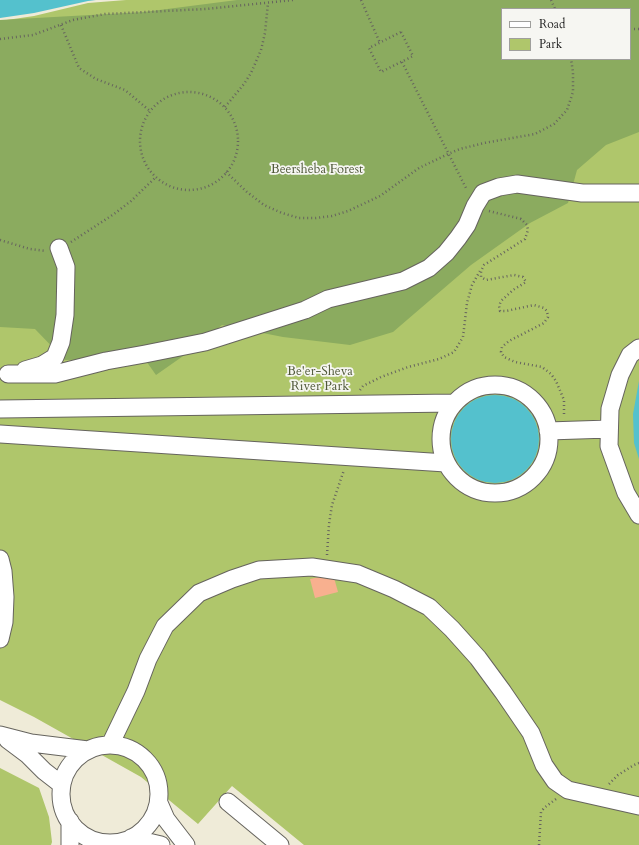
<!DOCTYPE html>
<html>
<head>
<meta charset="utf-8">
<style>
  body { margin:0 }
  #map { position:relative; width:639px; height:845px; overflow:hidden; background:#efebd8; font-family:Cardo,serif }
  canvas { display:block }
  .legend { position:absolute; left:501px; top:8px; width:130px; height:52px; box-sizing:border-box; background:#f6f6f2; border:1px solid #9f9f9c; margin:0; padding:5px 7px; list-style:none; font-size:12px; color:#1c1c1c }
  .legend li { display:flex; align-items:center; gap:8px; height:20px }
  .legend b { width:20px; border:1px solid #9f9f9c }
</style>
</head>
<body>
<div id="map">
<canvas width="639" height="845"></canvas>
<ul class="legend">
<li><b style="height:5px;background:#fff"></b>Road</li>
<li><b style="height:11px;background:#afc66b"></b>Park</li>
</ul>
</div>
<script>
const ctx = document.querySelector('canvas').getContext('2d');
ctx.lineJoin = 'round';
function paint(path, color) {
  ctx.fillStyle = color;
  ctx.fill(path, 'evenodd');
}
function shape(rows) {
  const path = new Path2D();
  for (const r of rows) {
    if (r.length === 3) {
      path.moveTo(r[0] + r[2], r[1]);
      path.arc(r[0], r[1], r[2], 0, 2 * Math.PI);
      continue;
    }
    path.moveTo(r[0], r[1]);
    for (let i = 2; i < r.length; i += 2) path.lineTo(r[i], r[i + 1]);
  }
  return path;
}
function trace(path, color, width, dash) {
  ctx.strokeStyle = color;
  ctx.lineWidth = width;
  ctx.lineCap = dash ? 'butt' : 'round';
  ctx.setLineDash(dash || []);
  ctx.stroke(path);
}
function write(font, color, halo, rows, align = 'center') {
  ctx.font = font + ' Cardo,serif';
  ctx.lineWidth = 3.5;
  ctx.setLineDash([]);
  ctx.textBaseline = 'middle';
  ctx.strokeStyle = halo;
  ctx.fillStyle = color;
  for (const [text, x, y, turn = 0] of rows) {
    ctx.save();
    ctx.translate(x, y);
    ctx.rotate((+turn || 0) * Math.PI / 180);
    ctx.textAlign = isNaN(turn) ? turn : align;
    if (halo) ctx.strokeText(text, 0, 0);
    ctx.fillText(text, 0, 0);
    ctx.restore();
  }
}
paint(shape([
  [126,0,639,0,639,845,304,845,232,786,198,824,141,777,34,717,0,700,0,21,34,16,88,3],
  [502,9,630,9,630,59,502,59],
  [0,768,39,788,49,817,52,842,51,845,0,845]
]), '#afc66b');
paint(shape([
  [237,0,639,0,639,132,606,145,577,170,568,203,530,223,471,265,393,332,350,345,283,337,222,325,186,354,156,375,144,358,65,360,35,329,0,327,0,20,144,12],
  [502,9,630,9,630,59,502,59]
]), '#8bab5f');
paint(shape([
  [0,0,96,0,88,1,34,13,0,18],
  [639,381,639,459,634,443,633,414],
  [495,439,44]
]), '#54c1cd');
paint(shape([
  [333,574,338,592,315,598,310,579]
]), '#f8b08f');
const minor = shape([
  [639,348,630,355,620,375,610,409,609,446,626,493,639,515],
  [25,370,42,365,55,357,61,342,65,315,66,267,59,248],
  [8,374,55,374,106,361,145,354,205,342,305,310,328,299,403,281,429,268,446,253,458,238,467,225,475,206,483,193,499,187,517,184,582,193,639,193],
  [495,439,54],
  [0,409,454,403],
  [548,431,609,429],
  [0,434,446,463],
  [0,559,3,571,5,597,4,622,0,639],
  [0,735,31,743,88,750],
  [8,740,28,755,44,771,62,785],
  [110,745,136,691,148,659,165,626,199,593,232,579,259,570,312,567,358,574,394,589,429,607,452,629,478,658,503,692,531,733,544,765,555,781,568,790,639,806],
  [110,794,49],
  [228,802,280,845],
  [159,803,166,819,186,845],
  [70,821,70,845],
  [131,838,161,845]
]);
trace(minor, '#66645e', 19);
trace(shape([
  [361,0,380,43],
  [551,0,555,9],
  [61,25,79,68,96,79,125,90,150,111],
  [630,29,639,29],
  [401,32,413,56,381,72,369,48,401,32],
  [0,39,33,35,73,20,105,14,206,9,293,0],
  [402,62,467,190],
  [189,141,49],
  [225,107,244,84,251,73,261,50,265,33,268,3],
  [226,172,247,192,264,205,282,213,299,218,316,218,332,216,348,211,380,196,419,168,448,154,460,149,484,143,535,134,554,124,567,110,573,92,573,72,571,59],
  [489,211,521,219,527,225,528,230,525,239,484,265,481,271,481,277,486,280,514,275,523,277,526,282,513,290,501,301,499,306,500,311,506,311,534,305,544,308,547,311,548,317,544,323,509,341,502,347,501,352,504,357,515,362,542,367,551,374,556,381,564,400,564,416],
  [0,240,30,249,46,251],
  [71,242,114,214,131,201,156,177],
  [360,390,363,386,381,377,408,367,439,359,454,352,463,337,467,303,472,285,480,271],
  [327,555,329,524,332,505,344,470],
  [609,784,618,775,634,765,639,763],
  [539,845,541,812,544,808,556,799]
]), '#66645e', 2.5, [1, 3]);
trace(minor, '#fff', 17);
write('13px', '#4f5838', '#f6f6f2', [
  ["Beersheba Forest",317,170],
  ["Be'er-Sheva",320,372],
  ["River Park",320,387]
]);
</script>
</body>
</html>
